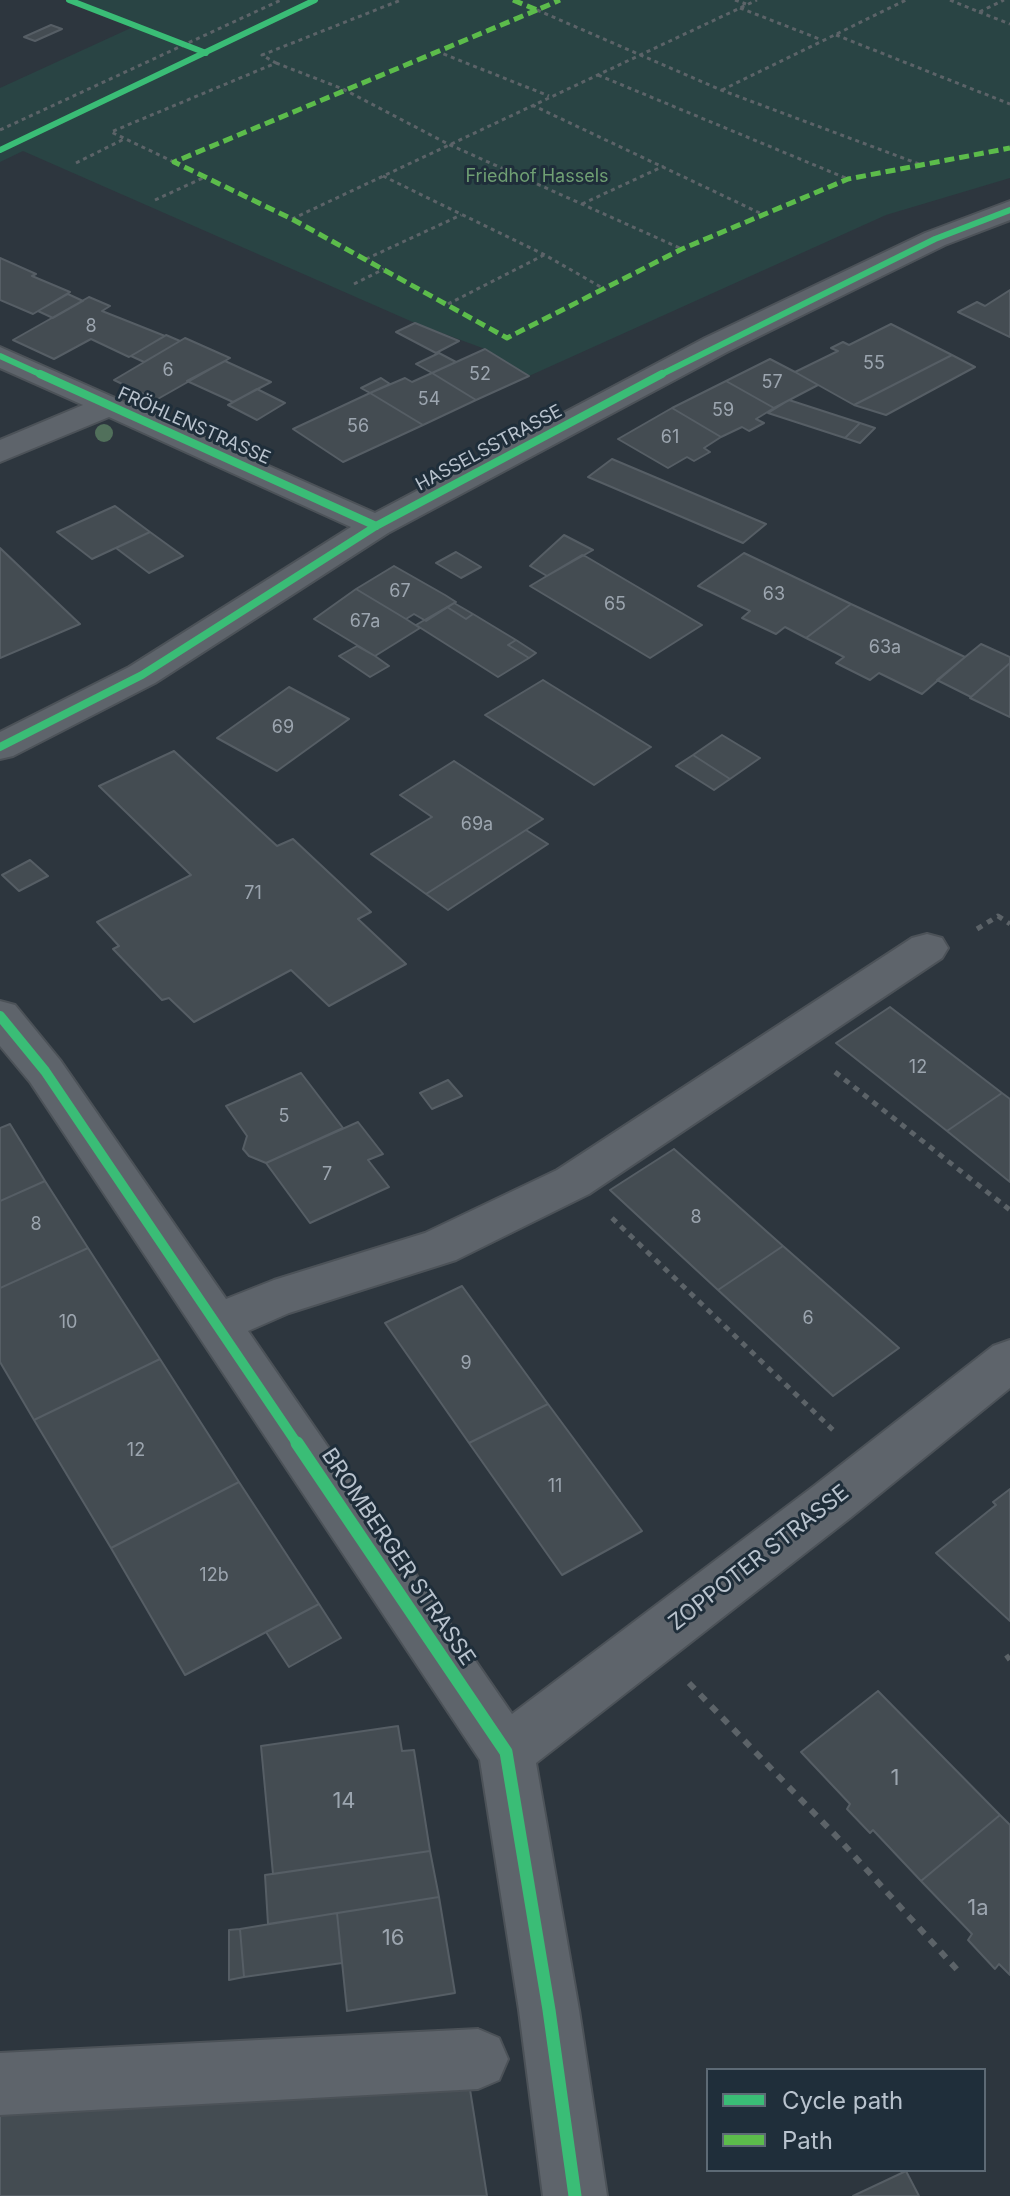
<!DOCTYPE html>
<html>
<head>
<meta charset="utf-8">
<style>
  body { margin:0 }
  #map { position:relative; width:1010px; height:2196px; overflow:hidden; background:#2d363e; font-family:Inter,sans-serif }
  canvas { display:block }
  .legend { position:absolute; left:706px; top:2068px; width:280px; height:104px; box-sizing:border-box; background:#1f2e3a; border:2px solid #5d6a75; margin:0; padding:10px 14px; list-style:none; font-size:24px; color:#b9c3ce }
  .legend li { display:flex; align-items:center; gap:16px; height:40px }
  .legend b { width:40px; border:2px solid #5d6a75 }
</style>
</head>
<body>
<div id="map">
<canvas width="1010" height="2196"></canvas>
<ul class="legend">
<li><b style="height:10px;background:#3abd76"></b>Cycle path</li>
<li><b style="height:10px;background:#5cbc4b"></b>Path</li>
</ul>
</div>
<script>
const ctx = document.querySelector('canvas').getContext('2d');
ctx.lineJoin = 'round';
function paint(path, color) {
  ctx.fillStyle = color;
  ctx.fill(path, 'evenodd');
}
function shape(rows) {
  const path = new Path2D();
  for (const r of rows) {
    path.moveTo(r[0], r[1]);
    for (let i = 2; i < r.length; i += 2) path.lineTo(r[i], r[i + 1]);
  }
  return path;
}
function trace(path, color, width, dash) {
  ctx.strokeStyle = color;
  ctx.lineWidth = width;
  ctx.lineCap = dash ? 'butt' : 'round';
  ctx.setLineDash(dash || []);
  ctx.stroke(path);
}
function write(font, color, halo, rows, align = 'center') {
  ctx.font = font + ' Inter,sans-serif';
  ctx.lineWidth = 6;
  ctx.setLineDash([]);
  ctx.textBaseline = 'middle';
  ctx.strokeStyle = halo;
  ctx.fillStyle = color;
  for (const [text, x, y, turn = 0] of rows) {
    ctx.save();
    ctx.translate(x, y);
    ctx.rotate((+turn || 0) * Math.PI / 180);
    ctx.textAlign = isNaN(turn) ? turn : align;
    if (halo) ctx.strokeText(text, 0, 0);
    ctx.fillText(text, 0, 0);
    ctx.restore();
  }
}
paint(shape([
  [72,0,1010,0,1010,178,886,215,529,376,485,349,415,323,23,151,0,162,0,88,133,27]
]), '#294444');
const building = shape([
  [51,25,62,29,35,41,24,37,51,25],
  [0,258,36,274,32,276,70,292,33,314,0,300,0,258],
  [1010,290,1010,337,958,312,977,302,985,306,1010,290],
  [68,294,83,301,53,318,38,311,68,294],
  [89,297,110,306,102,311,165,336,129,357,91,339,54,359,13,340,89,297],
  [415,323,459,341,436,353,396,332,415,323],
  [891,324,952,355,854,405,795,372,838,351,831,348,843,342,849,345,891,324],
  [166,335,180,341,144,362,131,356,166,335],
  [185,338,230,358,156,400,114,380,185,338],
  [485,349,529,376,476,400,432,373,485,349],
  [439,353,456,362,432,373,416,364,439,353],
  [952,355,975,367,886,415,854,405,952,355],
  [770,359,795,372,818,385,774,408,726,381,770,359],
  [225,361,271,382,233,402,187,381,225,361],
  [432,373,476,400,423,425,370,393,405,378,412,382,432,373],
  [381,378,390,384,370,393,361,388,381,378],
  [726,381,774,408,756,419,764,423,749,431,742,427,721,437,672,408,726,381],
  [257,389,285,403,257,420,228,405,257,389],
  [370,393,423,425,343,462,293,429,370,393],
  [789,400,860,423,845,438,768,413,789,400],
  [672,408,721,437,704,448,710,452,694,461,687,457,668,468,618,439,672,408],
  [860,423,875,428,860,443,845,438,860,423],
  [612,459,766,524,743,543,588,477,612,459],
  [115,506,150,532,92,559,57,532,115,506],
  [150,532,183,556,149,573,116,548,150,532],
  [564,535,593,550,547,576,530,566,564,535],
  [0,548,80,624,0,658,0,548],
  [456,552,481,567,461,578,436,563,456,552],
  [744,553,851,604,806,638,785,627,776,634,742,618,750,611,698,586,744,553],
  [582,555,585,556,702,625,650,658,530,586,582,555],
  [394,566,445,595,456,602,426,621,414,614,406,619,356,589,394,566],
  [356,589,406,619,420,628,375,656,314,619,356,589],
  [454,603,473,614,466,619,447,607,454,603],
  [851,604,965,657,922,694,879,673,870,680,836,663,844,657,806,638,851,604],
  [447,607,466,619,473,614,516,640,508,645,529,658,498,677,416,625,447,607],
  [516,640,536,653,529,658,508,645,516,640],
  [981,644,1010,657,1010,663,971,697,937,680,981,644],
  [357,646,375,656,389,666,370,677,339,656,357,646],
  [1010,663,1010,717,970,698,1010,663],
  [543,680,651,747,594,785,485,715,543,680],
  [289,687,349,719,277,771,217,738,289,687],
  [722,735,760,758,730,779,693,755,722,735],
  [174,751,277,846,293,839,371,912,358,919,406,964,329,1006,291,970,194,1022,169,998,162,1000,113,949,119,946,97,922,191,875,99,786,174,751],
  [693,755,730,779,714,790,676,766,693,755],
  [454,761,543,819,426,894,371,854,432,817,400,795,454,761],
  [526,830,548,844,448,910,426,894,526,830],
  [30,860,48,876,19,891,2,875,30,860],
  [890,1007,1002,1093,947,1131,836,1043,890,1007],
  [301,1073,343,1128,266,1163,249,1156,243,1149,247,1136,226,1106,301,1073],
  [448,1080,462,1096,432,1109,420,1093,448,1080],
  [1002,1093,1010,1099,1010,1182,947,1131,1002,1093],
  [358,1122,383,1154,368,1160,389,1187,310,1223,266,1163,358,1122],
  [10,1124,45,1181,0,1201,0,1128,10,1124],
  [674,1149,783,1246,718,1290,610,1190,674,1149],
  [45,1181,88,1248,0,1288,0,1201,45,1181],
  [783,1246,899,1348,833,1396,718,1290,783,1246],
  [88,1248,160,1359,34,1420,0,1362,0,1288,88,1248],
  [462,1286,548,1404,469,1443,385,1323,462,1286],
  [160,1359,239,1482,111,1548,34,1420,160,1359],
  [548,1404,642,1531,562,1575,469,1443,548,1404],
  [239,1482,319,1604,185,1675,111,1548,239,1482],
  [1010,1489,1010,1621,936,1553,996,1505,993,1502,1010,1489],
  [319,1604,341,1638,289,1667,266,1632,319,1604],
  [878,1691,1000,1815,921,1881,873,1830,870,1833,847,1809,850,1804,801,1752,878,1691],
  [398,1726,402,1751,414,1750,430,1851,273,1874,261,1746,398,1726],
  [1000,1815,1010,1825,1010,1975,999,1964,995,1969,968,1940,972,1934,921,1881,1000,1815],
  [430,1851,439,1897,268,1924,265,1875,430,1851],
  [439,1897,455,1993,347,2011,337,1913,439,1897],
  [337,1913,342,1963,244,1977,240,1929,337,1913],
  [240,1929,244,1977,229,1980,229,1930,240,1929],
  [468,2077,487,2196,0,2196,0,2105,468,2077],
  [906,2171,919,2196,853,2196,906,2171]
]);
paint(building, '#444c52');
trace(building, '#565e65', 2);
const minor = shape([
  [1010,201,1010,220,945,245,727,352,388,533,155,683,13,756,0,759,0,732,129,667,351,527,109,417,0,462,0,440,83,405,0,368,0,347,375,513,705,338,925,233,1010,201],
  [927,934,942,938,948,948,942,958,589,1194,456,1260,289,1313,248,1331,512,1714,814,1486,993,1346,1010,1340,1010,1388,850,1518,536,1763,579,2010,607,2196,543,2196,519,2010,480,1760,30,1082,0,1046,0,1001,15,1005,60,1060,226,1299,274,1280,425,1233,557,1170,912,938,927,934],
  [478,2029,499,2038,508,2059,499,2080,478,2089,0,2115,0,2053,478,2029]
]);
trace(minor, '#4c5258', 4);
trace(shape([
  [735,0,746,4],
  [950,0,979,12,1004,0],
  [740,8,822,40],
  [537,10,721,90,919,164],
  [979,12,1010,24],
  [836,35,1010,104],
  [436,51,549,96],
  [276,63,343,89,448,144,682,249],
  [598,75,848,179],
  [722,90,906,0],
  [532,105,764,215],
  [0,130,281,0],
  [174,162,111,132,276,63,262,55,401,0],
  [76,163,124,139],
  [383,176,545,255,606,290],
  [155,200,205,177],
  [582,204,664,166],
  [292,219,757,0],
  [366,259,461,215],
  [354,284,384,269],
  [448,304,544,255]
]), '#5c6368', 3, [4, 4]);
trace(shape([
  [977,929,998,916,1010,924],
  [835,1072,1010,1210],
  [612,1218,833,1430]
]), '#5c6368', 5, [6, 6]);
trace(shape([
  [1006,1659,1010,1656],
  [689,1683,838,1838,960,1973]
]), '#5c6368', 6, [8, 8]);
paint(minor, '#5e646b');
trace(shape([
  [513,0,537,10,560,0],
  [537,10,174,162,292,219,507,338,682,249,848,179,1010,148]
]), '#5cbc4b', 5, [10, 5]);
trace(shape([
  [69,0,206,53],
  [0,150,315,0],
  [0,356,44,376],
  [658,376,935,239,1010,210]
]), '#3abd76', 6);
trace(shape([
  [40,374,376,526],
  [0,747,142,675,376,526,662,374]
]), '#3abd76', 8);
trace(shape([
  [0,1016,45,1071,298,1445]
]), '#3abd76', 10);
trace(shape([
  [297,1443,506,1752,549,2010,575,2196]
]), '#3abd76', 13);
ctx.fillStyle = '#51705b';
for (const [x, y] of [
  [104,433]
]) {
  ctx.beginPath();
  ctx.arc(x, y, 9, 0, 2 * Math.PI);
  ctx.fill();
}
write('18px', '#6f9f73', '#1f2e3a', [
  ["Friedhof Hassels",537,177]
]);
write('18px', '#9ca5af', null, [
  ["8",91,327],
  ["55",874,364],
  ["6",168,371],
  ["52",480,375],
  ["57",772,383],
  ["54",429,400],
  ["59",723,411],
  ["56",358,427],
  ["61",670,438],
  ["67",400,592],
  ["63",774,595],
  ["65",615,605],
  ["67a",365,622],
  ["63a",885,648],
  ["69",283,728],
  ["69a",477,825],
  ["71",253,894],
  ["12",918,1068],
  ["5",284,1117],
  ["7",327,1175],
  ["8",696,1218],
  ["8",36,1225],
  ["6",808,1319],
  ["10",68,1323],
  ["9",466,1364],
  ["12",136,1451],
  ["11",555,1487],
  ["12b",214,1576]
]);
write('18px', '#b9c3ce', '#1f2e3a', [
  ["FRÖHLENSTRASSE",194,426,24],
  ["HASSELSSTRASSE",489,448,-28]
]);
write('22px', '#b9c3ce', '#1f2e3a', [
  ["BROMBERGER STRASSE",398,1557,56],
  ["ZOPPOTER STRASSE",759,1558,-38]
]);
write('22px', '#9ca5af', null, [
  ["1",895,1778],
  ["14",344,1801],
  ["1a",978,1908],
  ["16",393,1938]
]);
</script>
</body>
</html>
